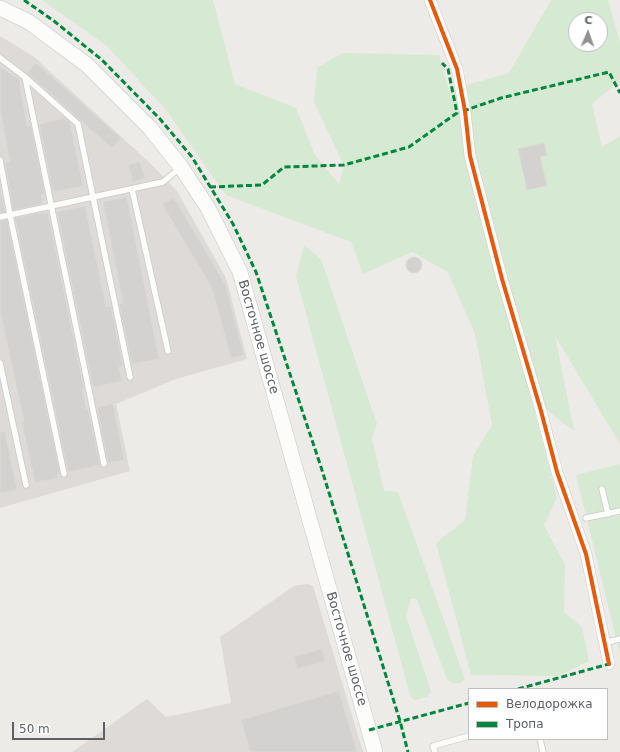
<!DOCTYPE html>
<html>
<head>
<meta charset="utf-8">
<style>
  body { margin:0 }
  #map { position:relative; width:620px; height:752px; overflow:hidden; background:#edebe7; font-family:"DejaVu Sans",sans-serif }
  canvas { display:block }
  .legend { position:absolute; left:468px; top:688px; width:140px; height:52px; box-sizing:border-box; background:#fff; border:1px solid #bec0c2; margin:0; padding:5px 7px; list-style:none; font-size:12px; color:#5d6166 }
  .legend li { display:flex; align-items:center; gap:8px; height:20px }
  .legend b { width:20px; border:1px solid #bec0c2 }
  .north { position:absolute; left:568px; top:12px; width:40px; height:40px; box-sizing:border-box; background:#fff; border:1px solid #bec0c2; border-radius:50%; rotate:2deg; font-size:11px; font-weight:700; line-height:16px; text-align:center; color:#5d6166 }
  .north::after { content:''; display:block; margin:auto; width:14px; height:18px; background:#8f9193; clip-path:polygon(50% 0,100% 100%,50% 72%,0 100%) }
  .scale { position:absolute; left:12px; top:722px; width:93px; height:18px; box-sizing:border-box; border:2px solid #5d6166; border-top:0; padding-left:5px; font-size:12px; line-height:14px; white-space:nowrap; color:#5d6166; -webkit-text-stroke:3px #fff; paint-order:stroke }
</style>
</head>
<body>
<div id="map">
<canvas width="620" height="752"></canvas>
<ul class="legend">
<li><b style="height:5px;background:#e8590c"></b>Велодорожка</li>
<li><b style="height:5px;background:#00873e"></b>Тропа</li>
</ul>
<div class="north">С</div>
<div class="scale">50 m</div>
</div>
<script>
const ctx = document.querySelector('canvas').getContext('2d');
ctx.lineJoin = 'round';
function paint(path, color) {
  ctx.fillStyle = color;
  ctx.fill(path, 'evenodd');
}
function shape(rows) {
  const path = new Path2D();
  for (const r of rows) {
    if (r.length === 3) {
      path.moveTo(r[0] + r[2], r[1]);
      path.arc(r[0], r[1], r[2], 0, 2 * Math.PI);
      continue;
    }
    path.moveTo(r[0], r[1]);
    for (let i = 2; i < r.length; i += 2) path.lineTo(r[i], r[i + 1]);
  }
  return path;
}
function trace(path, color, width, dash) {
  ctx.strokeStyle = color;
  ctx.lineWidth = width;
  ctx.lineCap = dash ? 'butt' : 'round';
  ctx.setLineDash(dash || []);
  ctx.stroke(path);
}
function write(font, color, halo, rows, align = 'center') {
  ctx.font = font + ' "DejaVu Sans",sans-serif';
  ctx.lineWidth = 3.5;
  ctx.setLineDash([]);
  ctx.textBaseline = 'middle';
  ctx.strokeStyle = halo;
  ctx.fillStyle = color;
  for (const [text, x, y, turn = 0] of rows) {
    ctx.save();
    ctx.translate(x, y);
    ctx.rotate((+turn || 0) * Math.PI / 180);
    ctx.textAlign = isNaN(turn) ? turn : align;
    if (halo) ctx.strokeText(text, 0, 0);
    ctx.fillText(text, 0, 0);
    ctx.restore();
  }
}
paint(shape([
  [0,36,34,57,150,163,177,191,226,278,247,359,176,379,116,404,130,471,0,508],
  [307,584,313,586,363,752,72,752,147,699,166,717,231,703,220,637,294,586]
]), '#dddad7');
paint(shape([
  [42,0,213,0,235,84,296,108,315,155,339,184,344,166,314,102,317,68,342,53,439,55,449,90,509,73,551,0,608,0,620,43,620,81,592,104,602,147,620,136,620,444,555,336,574,431,531,398,557,498,544,525,565,565,564,612,582,627,589,661,558,676,471,675,436,543,465,520,473,456,492,425,475,334,448,272,412,252,363,274,351,242,226,195,166,110,107,46],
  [576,20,600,20,600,44,576,44],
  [304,245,321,259,377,424,372,438,384,491,398,492,465,679,461,683,453,683,447,679,417,600,411,598,406,616,431,691,427,697,414,700,410,695,296,277],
  [620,464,620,654,576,475]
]), '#d6e9d2');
const building = shape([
  [36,63,121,138,112,148,27,73,36,63],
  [0,67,19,79,27,126,31,125,45,194,41,195,42,204,13,210,5,162,10,162,0,109,0,67],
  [65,118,70,122,83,186,53,192,39,124,65,118],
  [544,143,547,155,540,157,547,186,527,190,518,149,544,143],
  [140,162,145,178,133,182,128,165,140,162],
  [0,184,5,212,0,213,0,184],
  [127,197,159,359,132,364,119,304,123,303,103,202,127,197],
  [174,198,225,284,244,355,231,358,212,288,162,204,174,198],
  [85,206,106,307,111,306,123,366,119,367,122,381,93,387,57,212,85,206],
  [44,212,45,214,48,213,84,389,82,389,86,409,88,408,100,465,68,472,15,218,44,212],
  [7,220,60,474,57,474,58,478,35,482,22,423,24,422,0,311,0,221,7,220],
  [414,265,8],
  [113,404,124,460,108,463,97,407,113,404],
  [0,432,5,432,17,490,0,493,0,432],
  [322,649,325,661,297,669,294,657,322,649],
  [339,691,357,752,250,752,241,720,339,691]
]);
paint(building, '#d3d2d0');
trace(building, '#dcdad6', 1);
const service = shape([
  [0,58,25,77,104,464],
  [25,77,78,124,130,377],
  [0,160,10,215,64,474],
  [132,189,168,351],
  [0,217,163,182,181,167],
  [0,363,26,485],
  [602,489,608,514],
  [586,518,620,511],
  [604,643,620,639],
  [540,739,543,752],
  [435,752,433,746,469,736]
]);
const minor = shape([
  [430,0,457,69,465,111,470,156,502,279,541,411,557,472,586,554,609,664]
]);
const secondary = shape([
  [0,8,29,22,87,65,150,128,181,167,208,208,240,272,375,752]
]);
trace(service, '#c9cac9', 7);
trace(minor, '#c9cac9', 12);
trace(secondary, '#c8c8c8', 16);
trace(service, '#fcfcfb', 5.5);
trace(minor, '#fcfcfb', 11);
trace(secondary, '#fcfcfb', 15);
trace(shape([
  [24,0,54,21,102,60,160,119,192,157,233,224,256,272,321,467,400,721,408,752],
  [463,111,501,98,609,72,620,93],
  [210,187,262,185,284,167,344,165,409,147,457,113,448,69,442,63],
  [518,689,609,664],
  [369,730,469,703]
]), '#00873e', 3, [6, 3]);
trace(shape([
  [430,0,457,69,465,111,470,156,502,279,541,411,557,472,586,554,609,664]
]), '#e8590c', 4);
write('13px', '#5d6166', '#fff', [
  ["Восточное шоссе",258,337,74],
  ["Восточное шоссе",346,649,74]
]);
</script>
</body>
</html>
